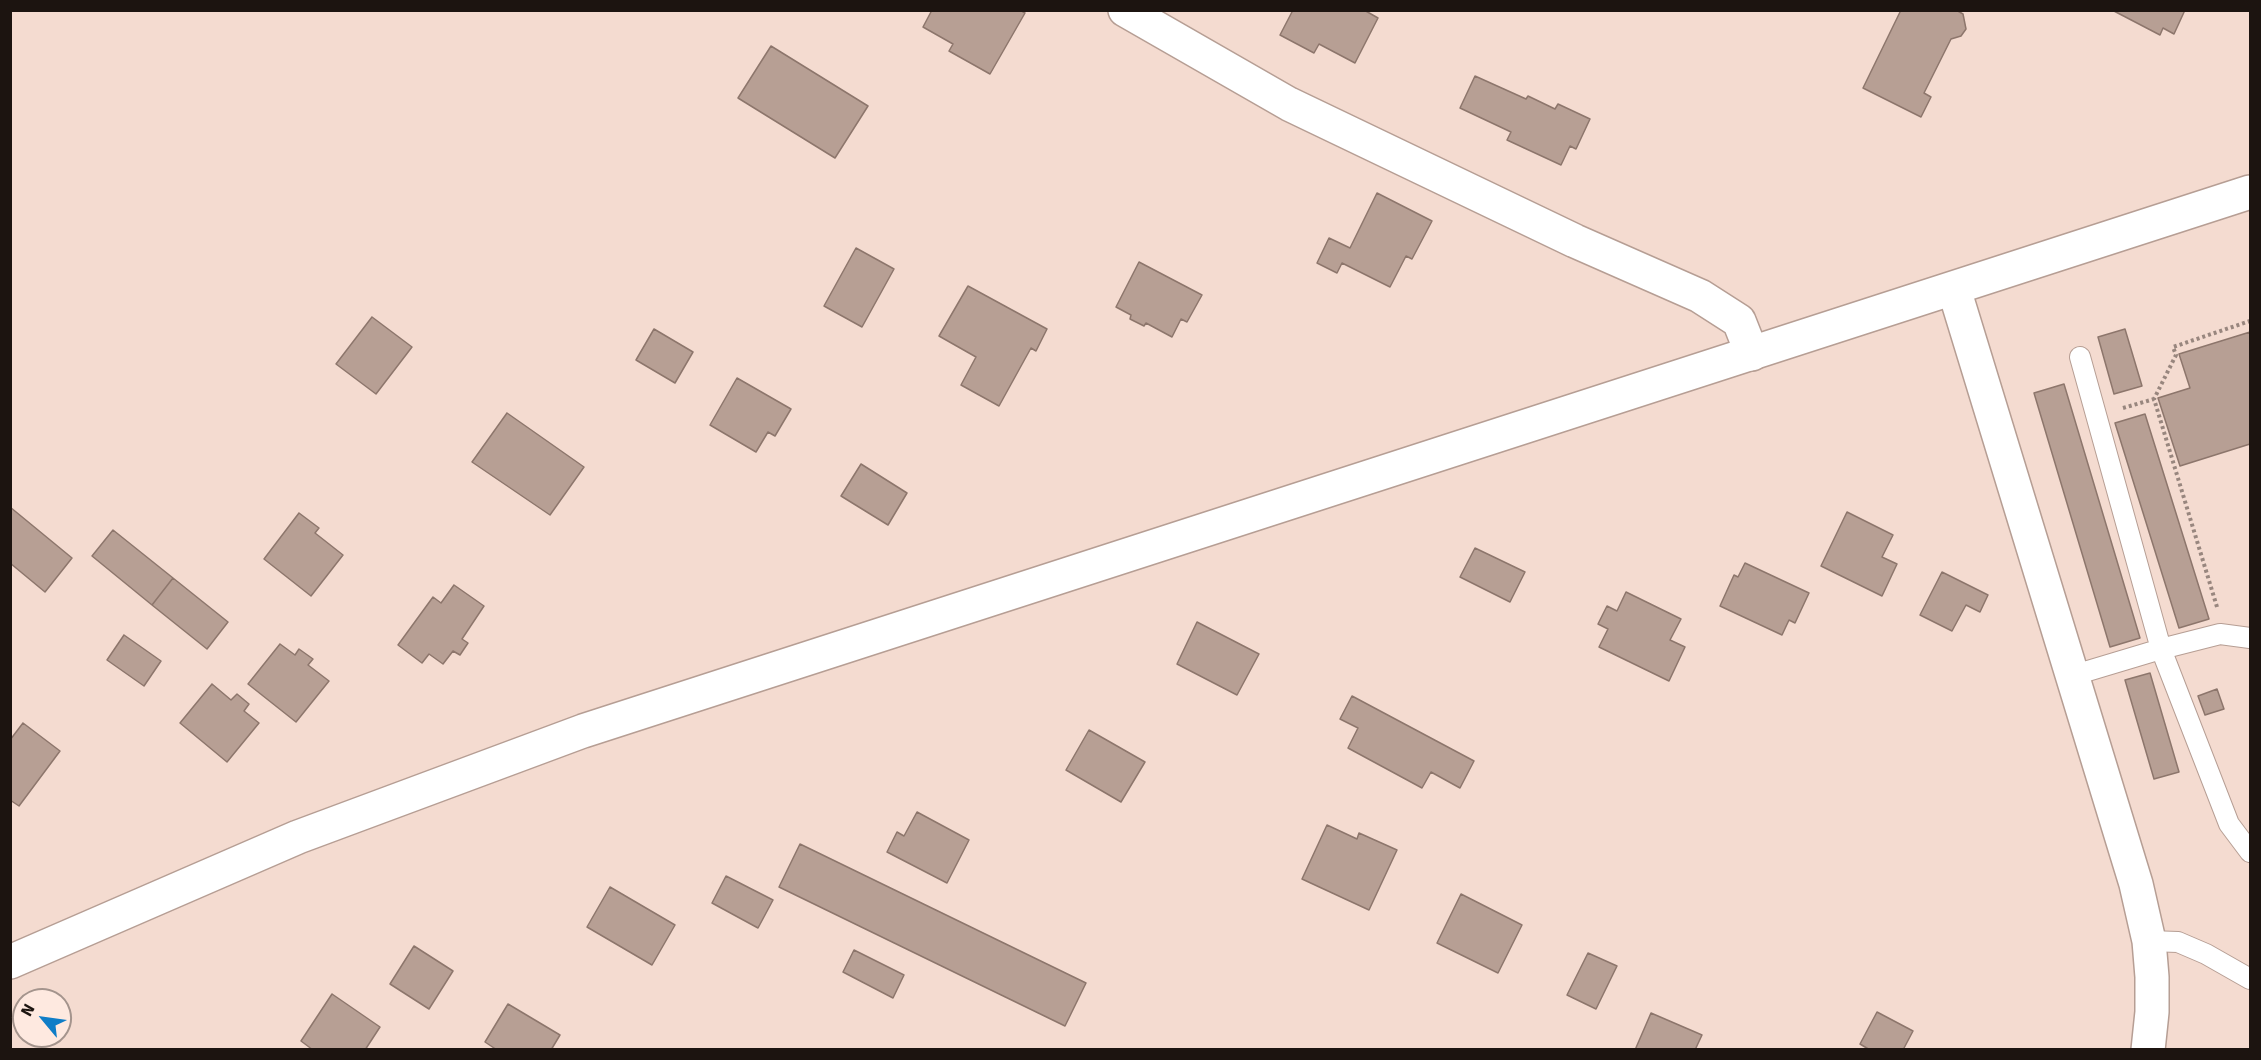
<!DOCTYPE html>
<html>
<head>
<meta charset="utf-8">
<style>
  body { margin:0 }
  #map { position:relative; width:2261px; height:1060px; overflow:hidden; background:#f4dbd0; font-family:Signika,sans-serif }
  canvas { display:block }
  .frame { position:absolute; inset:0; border:12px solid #1c1410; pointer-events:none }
  .north { position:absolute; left:12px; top:988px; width:60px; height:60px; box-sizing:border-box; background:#fee9e0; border:2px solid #a4948d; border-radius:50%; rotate:299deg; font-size:16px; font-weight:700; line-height:24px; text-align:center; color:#1c1410 }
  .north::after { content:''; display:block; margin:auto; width:21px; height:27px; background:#0f7dc7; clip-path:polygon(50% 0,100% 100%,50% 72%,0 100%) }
</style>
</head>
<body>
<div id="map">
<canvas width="2261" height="1060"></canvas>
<div class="frame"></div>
<div class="north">N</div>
</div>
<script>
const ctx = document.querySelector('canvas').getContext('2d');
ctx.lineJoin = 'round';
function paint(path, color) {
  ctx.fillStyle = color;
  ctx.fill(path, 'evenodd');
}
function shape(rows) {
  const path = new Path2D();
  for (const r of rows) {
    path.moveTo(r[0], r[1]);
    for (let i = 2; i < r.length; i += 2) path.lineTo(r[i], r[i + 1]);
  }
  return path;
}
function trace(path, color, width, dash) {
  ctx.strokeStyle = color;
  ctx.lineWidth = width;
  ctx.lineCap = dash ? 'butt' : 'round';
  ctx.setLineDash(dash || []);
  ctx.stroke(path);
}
const building = shape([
  [932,10,1020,10,1025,13,990,74,949,51,953,44,923,27,932,10],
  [1293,10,1364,10,1378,18,1355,63,1319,44,1314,53,1280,35,1293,10],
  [1901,10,1956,10,1963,14,1966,29,1961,36,1951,39,1924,93,1931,97,1921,117,1863,88,1901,10],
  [2112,10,2185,10,2174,34,2163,28,2160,35,2112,10],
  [771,46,868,106,835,158,738,98,771,46],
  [1475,76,1526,99,1528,96,1555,109,1558,104,1590,119,1576,149,1570,146,1561,165,1507,140,1511,132,1460,108,1475,76],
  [1377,193,1432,221,1412,259,1406,256,1390,287,1342,263,1337,273,1317,263,1329,238,1350,248,1377,193],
  [856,248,894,269,862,327,824,306,856,248],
  [1139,262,1202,295,1187,322,1181,319,1172,337,1146,323,1144,326,1130,319,1131,315,1116,307,1139,262],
  [968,286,1047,329,1036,351,1031,348,999,406,961,385,976,357,939,336,968,286],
  [372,317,412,347,376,394,336,364,372,317],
  [654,329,693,352,675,383,636,360,654,329],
  [2125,329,2142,386,2114,394,2098,337,2125,329],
  [2250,332,2250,444,2180,466,2158,398,2190,388,2179,354,2250,332],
  [737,378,791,409,775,436,768,432,756,452,710,425,737,378],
  [2064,384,2140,638,2110,647,2034,393,2064,384],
  [507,413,584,467,550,515,472,462,507,413],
  [2145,414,2209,619,2179,628,2115,423,2145,414],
  [861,464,907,493,888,525,841,496,861,464],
  [10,507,72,558,45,592,10,563,10,507],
  [1847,512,1893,535,1882,557,1897,564,1882,596,1821,566,1847,512],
  [299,513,319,528,315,533,343,555,311,596,264,559,299,513],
  [113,530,173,578,152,605,92,556,113,530],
  [1475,548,1525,572,1510,602,1460,577,1475,548],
  [1745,563,1809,593,1795,623,1789,620,1782,635,1720,606,1734,575,1738,577,1745,563],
  [1942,572,1988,595,1980,612,1966,605,1952,631,1920,615,1942,572],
  [173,578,228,622,207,649,152,605,173,578],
  [454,585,484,606,462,639,468,643,460,655,453,651,443,664,429,654,422,663,398,645,433,597,441,603,454,585],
  [1626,592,1681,619,1670,640,1685,647,1669,681,1599,647,1608,629,1598,624,1607,606,1617,611,1626,592],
  [1197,622,1259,654,1237,695,1177,664,1197,622],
  [124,635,161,661,144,686,107,660,124,635],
  [280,644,295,655,299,649,313,659,308,665,329,681,296,722,248,684,280,644],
  [2150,673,2179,772,2154,779,2125,680,2150,673],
  [212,684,231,700,237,694,249,704,244,711,259,723,227,762,180,723,212,684],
  [2217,689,2224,709,2205,715,2198,696,2217,689],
  [1352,696,1474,761,1460,788,1431,772,1422,788,1348,748,1358,728,1340,719,1352,696],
  [23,723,60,751,19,806,10,800,10,740,23,723],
  [1089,730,1145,762,1121,802,1066,770,1089,730],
  [917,812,969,840,947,883,887,852,897,832,904,836,917,812],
  [1327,825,1357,839,1359,833,1397,850,1369,910,1302,879,1327,825],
  [800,844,1086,983,1065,1026,779,887,800,844],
  [726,876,773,900,758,928,712,903,726,876],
  [610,887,675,925,652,965,587,927,610,887],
  [1461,894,1522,925,1498,973,1437,943,1461,894],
  [414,946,453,971,429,1009,390,984,414,946],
  [854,950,904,975,893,998,843,972,854,950],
  [1588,953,1617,966,1596,1009,1567,995,1588,953],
  [332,994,380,1027,365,1050,313,1050,301,1041,332,994],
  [508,1004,560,1035,551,1050,497,1050,485,1042,508,1004],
  [1877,1012,1913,1031,1903,1050,1870,1050,1860,1044,1877,1012],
  [1651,1013,1702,1035,1695,1050,1635,1050,1651,1013]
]);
paint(building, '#b79f94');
trace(building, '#8d766c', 1.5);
const service = shape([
  [2080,357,2161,649,2229,824,2250,852],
  [2071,676,2161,649,2220,634,2250,638],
  [2149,941,2178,942,2206,954,2250,979]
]);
const minor = shape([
  [1125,10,1289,104,1575,241,1700,296,1739,321,1752,354],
  [1954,289,2136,884,2149,941,2152,977,2152,1012,2148,1050]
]);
const tertiary = shape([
  [10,962,298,837,583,731,2250,192]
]);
trace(service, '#b69e94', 22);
trace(minor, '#b69e94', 36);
trace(tertiary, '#b69e94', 36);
trace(shape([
  [2123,408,2154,399],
  [2217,607,2154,399,2176,355,2173,347,2250,321]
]), '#98867e', 4, [3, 3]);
trace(service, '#fff', 20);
trace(minor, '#fff', 33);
trace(tertiary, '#fff', 33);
</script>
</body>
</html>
